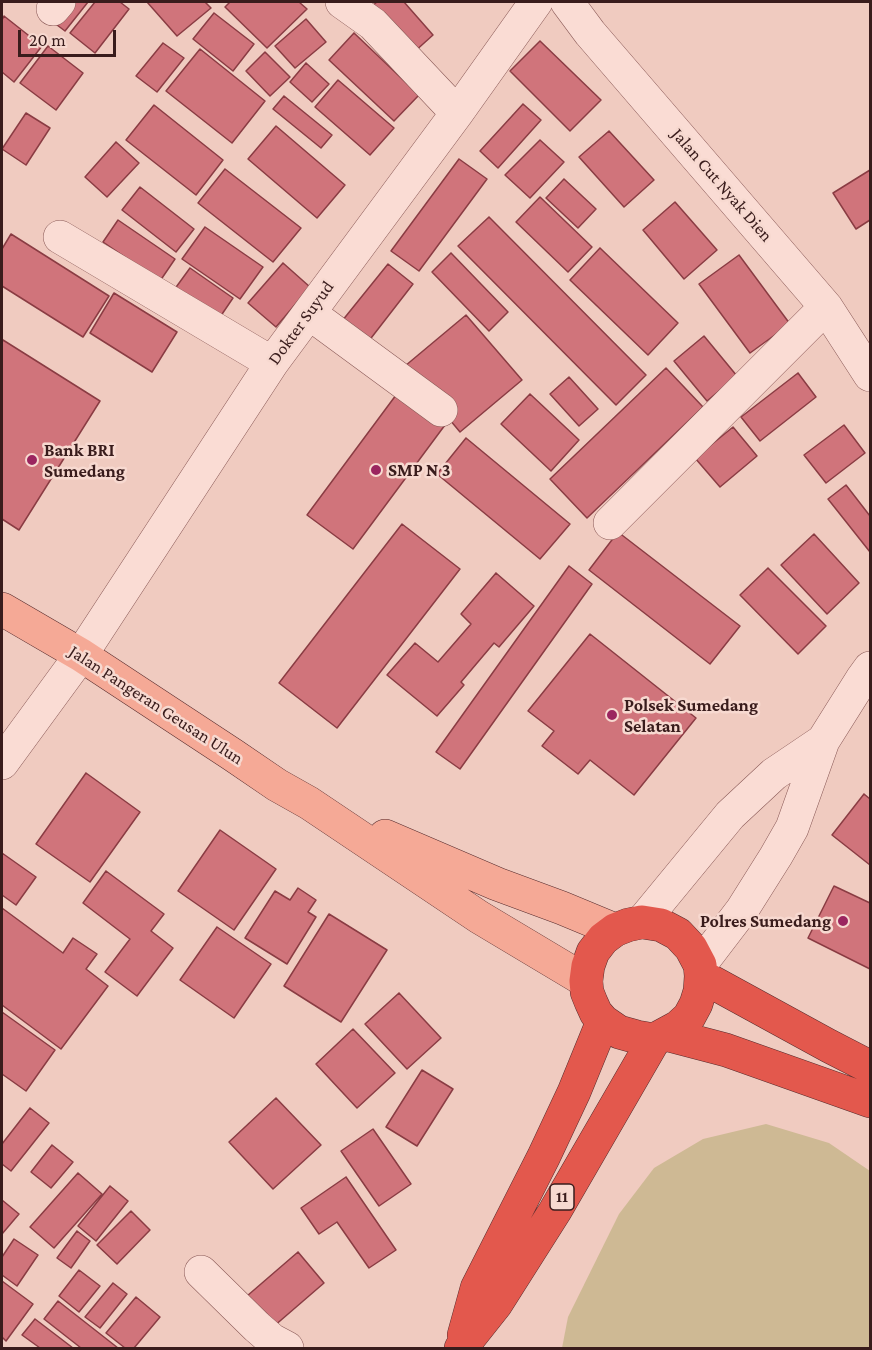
<!DOCTYPE html>
<html>
<head>
<meta charset="utf-8">
<style>
  body { margin:0 }
  #map { position:relative; width:872px; height:1350px; overflow:hidden; background:#f0cbc0; font-family:"Crimson Pro",serif }
  canvas { display:block }
  .frame { position:absolute; inset:0; border:3px solid #391c1c; pointer-events:none }
  .scale { position:absolute; left:18px; top:30px; width:98px; height:27px; box-sizing:border-box; border:3px solid #391c1c; border-top:0; padding-left:8px; font-size:18px; line-height:21px; white-space:nowrap; color:#391c1c; -webkit-text-stroke:4px #f7d9d0; paint-order:stroke }
</style>
</head>
<body>
<div id="map">
<canvas width="872" height="1350"></canvas>
<div class="frame"></div>
<div class="scale">20 m</div>
</div>
<script>
const ctx = document.querySelector('canvas').getContext('2d');
ctx.lineJoin = 'round';
function paint(path, color) {
  ctx.fillStyle = color;
  ctx.fill(path, 'evenodd');
}
function shape(rows) {
  const path = new Path2D();
  for (const r of rows) {
    path.moveTo(r[0], r[1]);
    for (let i = 2; i < r.length; i += 2) path.lineTo(r[i], r[i + 1]);
  }
  return path;
}
function trace(path, color, width, dash) {
  ctx.strokeStyle = color;
  ctx.lineWidth = width;
  ctx.lineCap = dash ? 'butt' : 'round';
  ctx.setLineDash(dash || []);
  ctx.stroke(path);
}
function write(font, color, halo, rows, align = 'center') {
  ctx.font = font + ' "Crimson Pro",serif';
  ctx.lineWidth = 5;
  ctx.setLineDash([]);
  ctx.textBaseline = 'middle';
  ctx.strokeStyle = halo;
  ctx.fillStyle = color;
  for (const [text, x, y, turn = 0] of rows) {
    ctx.save();
    ctx.translate(x, y);
    ctx.rotate((+turn || 0) * Math.PI / 180);
    ctx.textAlign = isNaN(turn) ? turn : align;
    if (halo) ctx.strokeText(text, 0, 0);
    ctx.fillText(text, 0, 0);
    ctx.restore();
  }
}
paint(shape([
  [766,1124,829,1143,870,1171,870,1348,562,1348,568,1317,619,1214,654,1168,703,1139]
]), '#ceb994');
const building = shape([
  [69,2,88,2,65,31,53,22,69,2],
  [95,2,120,2,129,9,95,53,70,33,95,2],
  [147,2,205,2,211,8,177,36,147,2],
  [230,2,299,2,307,9,267,48,225,7,230,2],
  [377,2,404,2,433,35,413,53,372,6,377,2],
  [214,13,254,44,233,71,193,39,214,13],
  [4,16,42,46,14,82,2,72,2,20,4,16],
  [306,19,326,42,295,68,275,46,306,19],
  [354,33,419,95,394,121,329,60,354,33],
  [540,41,601,100,570,131,510,71,540,41],
  [163,43,184,58,157,92,136,76,163,43],
  [48,46,83,73,56,110,20,83,48,46],
  [200,49,265,101,232,143,166,91,200,49],
  [265,52,290,77,270,96,246,71,265,52],
  [306,63,329,84,312,102,290,82,306,63],
  [338,80,394,128,370,155,315,107,338,80],
  [284,96,332,135,321,148,273,109,284,96],
  [523,104,541,120,498,168,480,151,523,104],
  [154,105,223,160,196,195,126,140,154,105],
  [26,113,50,128,26,165,2,149,26,113],
  [276,126,345,185,317,218,248,159,276,126],
  [609,131,654,180,624,207,579,157,609,131],
  [540,140,564,162,530,198,505,175,540,140],
  [116,142,139,163,107,197,85,177,116,142],
  [459,159,487,179,419,271,391,251,459,159],
  [225,169,301,228,273,262,198,203,225,169],
  [870,170,870,220,856,229,833,193,870,170],
  [564,179,596,209,578,228,546,198,564,179],
  [140,187,194,229,176,252,122,210,140,187],
  [540,197,592,247,568,272,516,222,540,197],
  [675,202,717,250,684,279,643,230,675,202],
  [489,217,646,375,616,405,458,246,489,217],
  [118,220,175,259,160,281,103,242,118,220],
  [205,227,263,267,240,299,182,259,205,227],
  [11,234,109,296,83,337,2,286,2,249,11,234],
  [600,248,678,323,648,355,570,280,600,248],
  [451,253,508,312,489,331,432,272,451,253],
  [739,255,790,324,750,353,699,284,739,255],
  [283,263,310,287,276,327,248,303,283,263],
  [388,264,413,284,368,342,342,321,388,264],
  [190,268,233,298,218,320,174,290,190,268],
  [114,293,177,332,152,372,90,333,114,293],
  [466,315,522,380,460,432,405,366,466,315],
  [704,336,737,376,707,401,674,361,704,336],
  [3,340,100,401,19,530,2,519,2,342,3,340],
  [666,368,703,407,587,518,550,479,666,368],
  [798,373,816,397,760,441,741,417,798,373],
  [569,377,598,409,579,426,550,394,569,377],
  [399,391,445,425,353,549,307,515,399,391],
  [530,394,579,440,551,471,501,424,530,394],
  [844,425,865,453,826,483,804,455,844,425],
  [733,427,757,456,720,487,695,458,733,427],
  [466,438,570,524,540,559,437,474,466,438],
  [846,485,870,516,870,552,828,499,846,485],
  [402,524,460,569,337,728,279,683,402,524],
  [618,532,740,626,710,664,589,570,618,532],
  [814,534,859,583,827,614,781,565,814,534],
  [569,566,592,584,460,769,436,752,569,566],
  [768,568,826,626,798,654,740,595,768,568],
  [496,573,534,606,499,647,494,643,461,682,464,685,437,716,387,675,415,643,438,662,471,624,461,614,496,573],
  [590,634,696,718,634,795,590,760,578,774,542,746,554,731,528,711,590,634],
  [86,773,140,812,90,882,36,844,86,773],
  [864,794,870,799,870,865,832,835,864,794],
  [220,830,276,869,234,930,178,891,220,830],
  [2,853,36,877,16,905,2,895,2,853],
  [106,871,164,914,151,931,173,948,137,996,105,972,130,939,83,903,106,871],
  [834,886,870,903,870,969,808,938,834,886],
  [298,888,316,900,308,912,316,917,287,964,245,938,275,891,290,900,298,888],
  [2,908,63,953,73,938,97,954,86,969,108,986,61,1049,2,1005,2,908],
  [329,914,387,950,341,1022,284,986,329,914],
  [217,927,271,964,234,1018,180,980,217,927],
  [399,993,441,1038,407,1069,365,1024,399,993],
  [2,1012,55,1050,26,1091,2,1074,2,1012],
  [353,1029,395,1073,357,1108,316,1064,353,1029],
  [422,1070,453,1089,417,1146,386,1127,422,1070],
  [276,1098,321,1145,273,1189,229,1142,276,1098],
  [30,1108,49,1123,11,1171,2,1164,2,1144,30,1108],
  [373,1129,411,1184,379,1206,341,1151,373,1129],
  [52,1145,73,1162,51,1188,31,1172,52,1145],
  [78,1173,102,1194,54,1248,30,1227,78,1173],
  [346,1177,396,1250,369,1268,337,1222,319,1234,301,1208,346,1177],
  [110,1186,128,1201,96,1241,78,1226,110,1186],
  [2,1200,19,1214,2,1234,2,1200],
  [131,1211,150,1230,117,1264,97,1245,131,1211],
  [77,1231,90,1241,71,1268,57,1258,77,1231],
  [14,1239,38,1255,17,1286,2,1275,2,1257,14,1239],
  [298,1252,324,1283,273,1327,247,1296,298,1252],
  [79,1270,100,1286,79,1312,59,1296,79,1270],
  [2,1281,33,1304,6,1341,2,1337,2,1281],
  [113,1283,127,1294,100,1328,85,1317,113,1283],
  [136,1297,160,1317,134,1348,125,1348,106,1333,136,1297],
  [58,1301,118,1348,81,1348,44,1319,58,1301],
  [35,1319,73,1348,40,1348,22,1335,35,1319]
]);
paint(building, '#d0747b');
trace(building, '#8a3c43', 1.5);
const minor = shape([
  [342,2,373,24,457,113],
  [567,2,590,33,826,307,870,375],
  [53,9,59,2],
  [60,237,272,363],
  [309,313,441,410],
  [610,523,826,307],
  [2,763,81,655,272,363,457,113,536,2],
  [642,922,730,815,774,774,823,741],
  [700,965,742,910,776,856,792,828,823,741,862,679,870,668],
  [201,1272,257,1327,272,1340,287,1348]
]);
const major = shape([
  [2,609,81,655,233,755,277,785,309,803,479,917,586,981],
  [385,836,497,884,562,908,615,930]
]);
const highway = shape([
  [701,976,829,1046,870,1067],
  [665,1034,726,1050,870,1101],
  [464,1335,477,1288,544,1156,574,1092,603,1021],
  [461,1348,496,1304,555,1211,654,1040,678,1027,689,1017,696,1004,700,991,701,976,700,965,691,948,678,934,661,925,642,922,628,925,615,930,603,939,593,952,588,966,586,981,587,992,591,1002,596,1013,603,1021,619,1032,637,1037,654,1040]
]);
trace(minor, '#8a5a57', 34);
trace(major, '#572c2d', 34);
trace(highway, '#572c2d', 34);
trace(minor, '#fadcd4', 33);
trace(major, '#f5a996', 33);
trace(highway, '#e3584d', 33);
for (const [x, y, r, color] of [
  [32,460,6,"#9b255f"],
  [376,470,6,"#9b255f"],
  [612,715,6,"#9b255f"],
  [843,921,6,"#9b255f"]
]) {
  const dot = new Path2D();
  dot.arc(x, y, r, 0, 2 * Math.PI);
  ctx.fillStyle = color;
  ctx.fill(dot);
  trace(dot, '#f7d9d0', 2);
}
for (const [x, y, w] of [
  [562,1197,24]
]) {
  const box = new Path2D();
  box.roundRect(x - w / 2, y - 13, w, 26, 4.5);
  ctx.fillStyle = '#f7d9d0';
  ctx.fill(box);
  trace(box, '#391c1c', 1.5);
}
write('bold 16px', '#391c1c', null, [
  ["11",562,1197]
]);
write('18px', '#391c1c', '#f7d9d0', [
  ["Jalan Cut Nyak Dien",722,185,49],
  ["Dokter Suyud",301,323,-54],
  ["Jalan Pangeran Geusan Ulun",156,705,33]
]);
write('bold 18px', '#391c1c', '#f7d9d0', [
  ["Bank BRI",44,450],
  ["Sumedang",44,471],
  ["SMP N 3",388,470],
  ["Polsek Sumedang",624,705],
  ["Selatan",624,726],
  ["Polres Sumedang",831,921,"right"]
], 'left');
</script>
</body>
</html>
